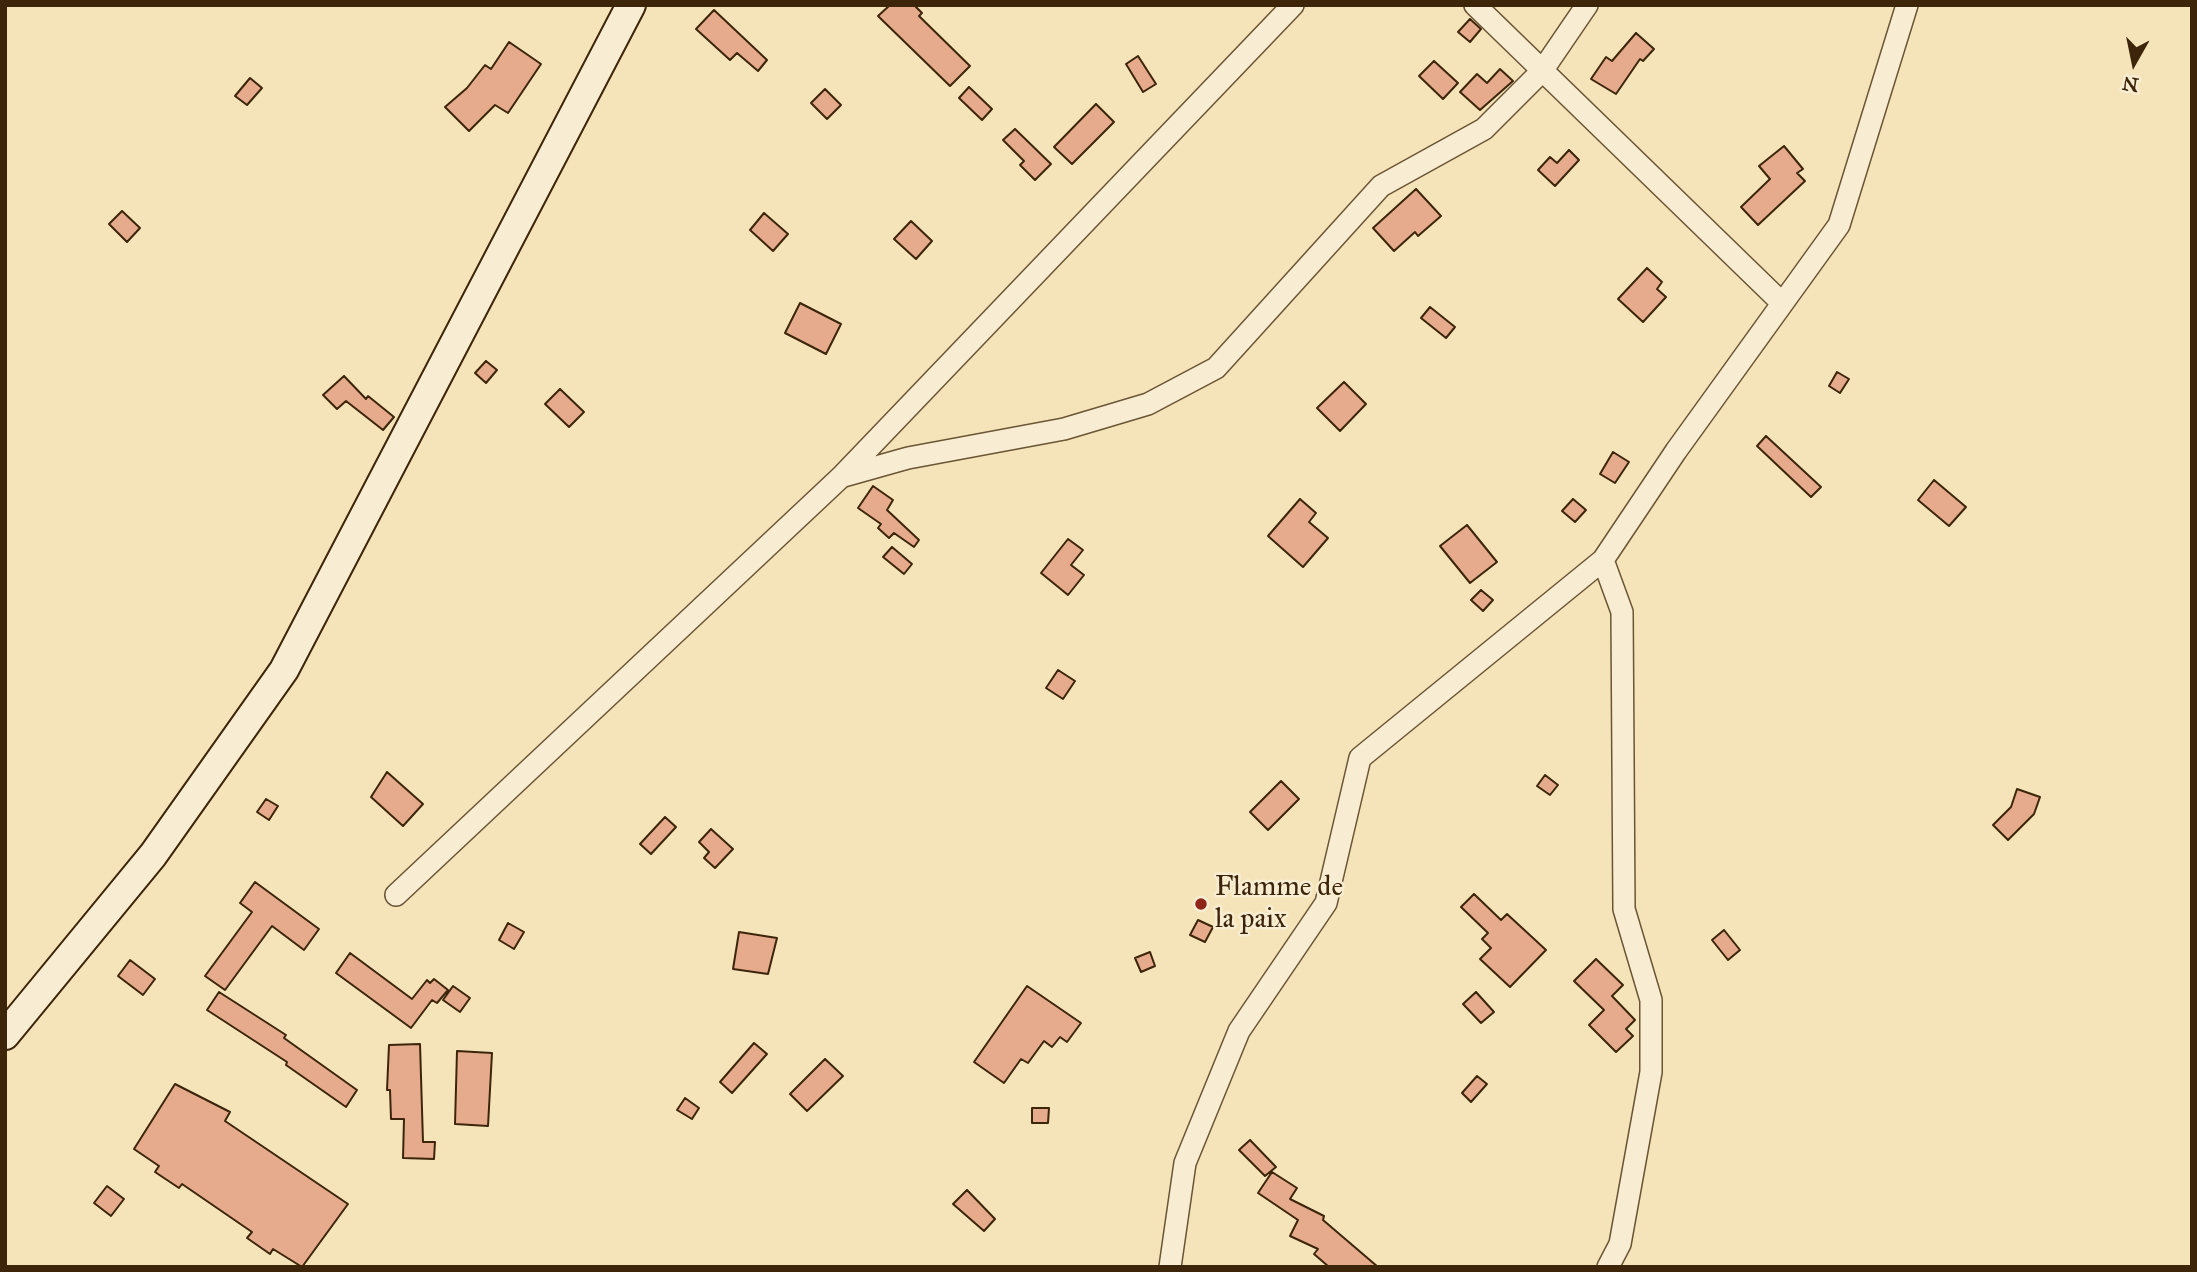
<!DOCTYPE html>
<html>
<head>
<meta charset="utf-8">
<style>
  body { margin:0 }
  #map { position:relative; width:2197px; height:1272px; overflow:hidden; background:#f5e4b9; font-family:"IM FELL Great Primer",serif }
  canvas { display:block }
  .frame { position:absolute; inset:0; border:7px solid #3c2509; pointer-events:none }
  .north { position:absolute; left:2099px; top:28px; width:70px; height:70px; -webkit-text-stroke:5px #f8edd2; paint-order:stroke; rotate:189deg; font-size:19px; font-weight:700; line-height:28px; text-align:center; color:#3c2509 }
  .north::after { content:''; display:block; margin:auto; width:24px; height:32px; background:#3c2509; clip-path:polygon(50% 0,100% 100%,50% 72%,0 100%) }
</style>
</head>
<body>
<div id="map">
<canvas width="2197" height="1272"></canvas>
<div class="frame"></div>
<div class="north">N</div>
</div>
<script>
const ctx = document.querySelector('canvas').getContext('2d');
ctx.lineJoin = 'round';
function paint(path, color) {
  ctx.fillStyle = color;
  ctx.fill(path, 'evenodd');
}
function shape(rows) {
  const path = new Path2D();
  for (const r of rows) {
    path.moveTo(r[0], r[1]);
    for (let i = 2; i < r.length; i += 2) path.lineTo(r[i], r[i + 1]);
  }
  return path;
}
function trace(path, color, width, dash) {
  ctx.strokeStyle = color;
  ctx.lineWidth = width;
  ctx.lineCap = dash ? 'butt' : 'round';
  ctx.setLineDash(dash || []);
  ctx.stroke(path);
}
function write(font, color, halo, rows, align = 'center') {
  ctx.font = font + ' "IM FELL Great Primer",serif';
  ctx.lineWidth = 5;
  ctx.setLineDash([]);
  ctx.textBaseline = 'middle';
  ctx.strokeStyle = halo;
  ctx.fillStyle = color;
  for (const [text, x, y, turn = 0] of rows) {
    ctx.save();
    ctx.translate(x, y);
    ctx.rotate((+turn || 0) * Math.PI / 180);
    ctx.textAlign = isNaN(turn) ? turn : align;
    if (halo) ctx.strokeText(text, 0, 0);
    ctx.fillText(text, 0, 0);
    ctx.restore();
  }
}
const building = shape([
  [890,5,914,5,922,13,919,16,970,66,950,86,878,16,890,5],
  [714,10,767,60,758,71,737,53,730,60,696,29,714,10],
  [1470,19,1481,29,1470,42,1458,32,1470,19],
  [1636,33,1654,49,1643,61,1640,59,1616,94,1591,79,1606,57,1612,61,1636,33],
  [509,42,541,64,508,113,495,105,469,131,445,107,467,88,485,65,491,69,509,42],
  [1138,56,1156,84,1143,92,1126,64,1138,56],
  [1434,61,1458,83,1443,99,1419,76,1434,61],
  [1500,69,1513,81,1480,110,1460,92,1477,74,1487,83,1500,69],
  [250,78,262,88,247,105,235,96,250,78],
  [969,87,992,109,982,120,959,98,969,87],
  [825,89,841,105,827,119,811,103,825,89],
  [1096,104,1114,122,1072,164,1054,147,1096,104],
  [1015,129,1051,164,1035,180,1020,165,1024,161,1003,140,1015,129],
  [1784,146,1803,169,1797,173,1805,181,1758,225,1741,207,1770,179,1759,166,1784,146],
  [1569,150,1579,160,1555,186,1538,170,1550,157,1557,163,1569,150],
  [1416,189,1441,216,1418,236,1415,232,1394,251,1373,228,1416,189],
  [122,211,140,228,127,242,109,224,122,211],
  [764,213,788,234,773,251,750,230,764,213],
  [911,221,932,241,916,259,894,239,911,221],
  [1647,268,1662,282,1657,289,1666,297,1643,322,1618,299,1647,268],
  [800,303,841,324,826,354,785,333,800,303],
  [1430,307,1455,327,1446,338,1421,318,1430,307],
  [486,361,497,370,486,383,475,373,486,361],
  [1837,372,1849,379,1840,393,1829,386,1837,372],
  [344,376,366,399,368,396,394,417,383,430,346,401,337,409,323,395,344,376],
  [1344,382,1366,404,1340,431,1317,408,1344,382],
  [560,389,584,412,569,427,545,404,560,389],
  [1766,436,1821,487,1811,497,1757,446,1766,436],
  [1613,452,1629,462,1615,483,1600,474,1613,452],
  [1934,480,1966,507,1949,526,1918,500,1934,480],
  [873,486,893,500,887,510,919,540,914,547,894,533,889,538,878,528,881,524,858,508,873,486],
  [1300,499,1316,513,1309,522,1328,538,1303,567,1268,536,1300,499],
  [1573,499,1586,510,1575,522,1562,511,1573,499],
  [1467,525,1497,562,1470,583,1440,546,1467,525],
  [1068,539,1083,550,1071,565,1084,575,1068,595,1041,573,1068,539],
  [892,547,912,564,904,574,883,557,892,547],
  [1481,590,1493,600,1483,611,1471,600,1481,590],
  [1058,670,1075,681,1063,699,1046,688,1058,670],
  [387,772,423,804,403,826,371,797,387,772],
  [1545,775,1558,785,1550,795,1537,786,1545,775],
  [1281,781,1299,799,1268,830,1250,812,1281,781],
  [2017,789,2040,797,2034,814,2008,840,1993,825,2011,807,2017,789],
  [266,799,278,806,269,820,257,812,266,799],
  [665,817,676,827,651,854,640,844,665,817],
  [711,829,733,849,715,868,704,858,709,852,699,842,711,829],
  [255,882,319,929,304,950,272,926,225,990,205,976,252,912,240,903,255,882],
  [1474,894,1501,920,1507,914,1546,950,1510,987,1480,959,1491,948,1482,939,1488,933,1461,907,1474,894],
  [1198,920,1213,927,1205,942,1190,935,1198,920],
  [508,923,524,932,514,949,499,940,508,923],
  [1724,930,1740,950,1728,960,1712,940,1724,930],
  [739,932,777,938,768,974,733,969,739,932],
  [1150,952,1155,966,1141,972,1135,958,1150,952],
  [350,953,412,999,427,980,430,983,434,979,448,990,437,1003,432,1000,411,1028,336,973,350,953],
  [1596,959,1623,985,1612,996,1635,1020,1626,1029,1633,1036,1616,1052,1589,1025,1604,1010,1574,981,1596,959],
  [130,960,155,979,143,995,118,976,130,960],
  [453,986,470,998,460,1012,443,1000,453,986],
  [1027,986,1081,1023,1067,1042,1060,1037,1052,1047,1044,1041,1028,1063,1021,1059,1004,1083,974,1062,1027,986],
  [219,992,286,1035,284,1038,357,1090,346,1107,286,1065,287,1062,207,1010,219,992],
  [1476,992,1494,1012,1481,1023,1463,1004,1476,992],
  [754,1043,767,1054,732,1093,720,1082,754,1043],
  [420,1044,423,1142,435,1142,434,1159,403,1158,404,1119,391,1119,390,1090,387,1090,389,1045,420,1044],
  [457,1051,492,1053,488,1126,455,1124,457,1051],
  [825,1059,843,1076,807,1111,790,1094,825,1059],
  [1477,1076,1487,1084,1471,1102,1462,1093,1477,1076],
  [175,1084,230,1112,225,1121,348,1204,302,1267,273,1249,270,1254,247,1238,252,1232,182,1184,179,1188,155,1172,159,1166,134,1149,175,1084],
  [685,1098,699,1108,692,1119,677,1110,685,1098],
  [1032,1108,1049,1108,1048,1123,1032,1123,1032,1108],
  [1250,1140,1276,1167,1265,1176,1239,1150,1250,1140],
  [1272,1172,1297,1188,1290,1199,1324,1216,1323,1220,1378,1267,1329,1267,1314,1254,1318,1249,1290,1236,1298,1220,1258,1193,1272,1172],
  [107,1186,124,1199,111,1216,94,1203,107,1186],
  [967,1190,995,1219,984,1231,953,1204,967,1190]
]);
paint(building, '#e5ab8c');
trace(building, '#3c2509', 2);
const street = shape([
  [1475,5,1782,303],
  [844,476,908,458,1064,429,1148,404,1216,368,1381,186,1484,129,1542,71,1587,5],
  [1603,560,1622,612,1624,909,1651,1000,1651,1072,1620,1244,1608,1267],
  [396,895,841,477,1293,5],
  [1170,1267,1185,1163,1239,1031,1326,903,1360,758,1603,560,1676,451,1839,225,1907,5]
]);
const secondary = shape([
  [5,1035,153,855,284,670,631,5]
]);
trace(street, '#6a5535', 24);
trace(secondary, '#3c2509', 32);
trace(street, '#f8edd2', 21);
trace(secondary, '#f8edd2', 28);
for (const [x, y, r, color] of [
  [1201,904,7,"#8f2418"]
]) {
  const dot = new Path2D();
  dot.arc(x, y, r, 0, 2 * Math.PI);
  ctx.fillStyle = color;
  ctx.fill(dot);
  trace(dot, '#f8edd2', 2.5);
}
write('28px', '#3c2509', '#f8edd2', [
  ["Flamme de",1215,888],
  ["la paix",1215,920]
], 'left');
</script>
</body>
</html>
